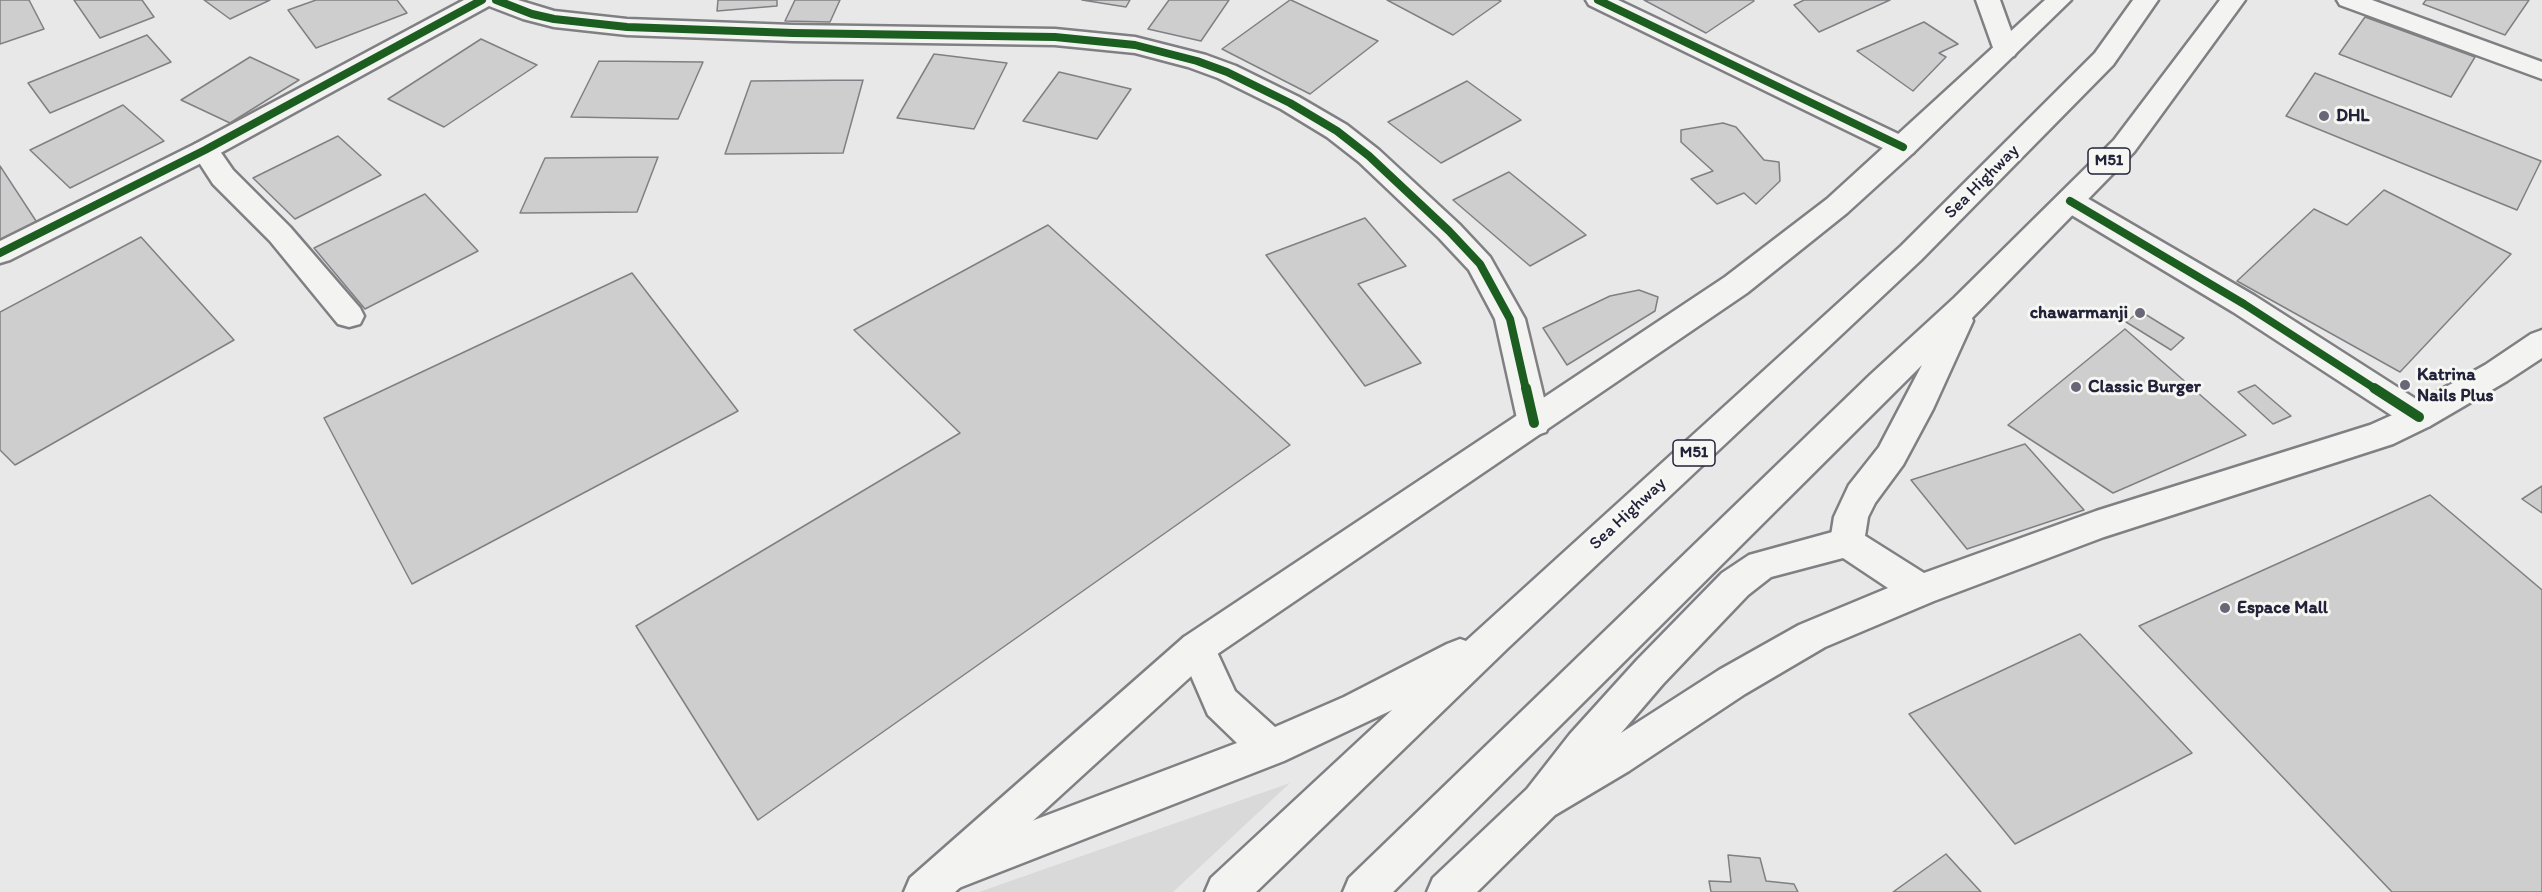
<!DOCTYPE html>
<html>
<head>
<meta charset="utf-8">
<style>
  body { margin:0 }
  canvas { display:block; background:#e8e8e8 }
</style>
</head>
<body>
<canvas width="2542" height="892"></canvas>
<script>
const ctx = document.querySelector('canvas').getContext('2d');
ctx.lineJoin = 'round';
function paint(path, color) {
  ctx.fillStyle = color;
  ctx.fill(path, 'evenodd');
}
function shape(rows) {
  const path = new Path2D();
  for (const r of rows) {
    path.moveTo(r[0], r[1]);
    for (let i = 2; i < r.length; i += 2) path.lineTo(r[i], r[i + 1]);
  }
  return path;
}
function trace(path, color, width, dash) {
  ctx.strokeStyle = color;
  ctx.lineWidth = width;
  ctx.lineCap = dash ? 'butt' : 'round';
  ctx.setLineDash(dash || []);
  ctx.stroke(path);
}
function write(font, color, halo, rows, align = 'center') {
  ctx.font = font + ' Itim,sans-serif';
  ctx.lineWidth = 6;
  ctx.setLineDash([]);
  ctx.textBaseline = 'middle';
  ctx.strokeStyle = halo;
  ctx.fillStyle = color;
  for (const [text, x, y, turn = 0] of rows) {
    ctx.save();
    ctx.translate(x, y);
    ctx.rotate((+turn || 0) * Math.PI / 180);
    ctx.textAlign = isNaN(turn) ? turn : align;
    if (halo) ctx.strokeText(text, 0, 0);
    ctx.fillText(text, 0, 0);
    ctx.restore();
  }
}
paint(shape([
  [1290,783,1173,892,979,892]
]), '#d9d9da');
const building = shape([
  [0,0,29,0,44,29,0,44,0,0],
  [74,0,142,0,154,17,100,38,74,0],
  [204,0,270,0,230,19,204,0],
  [316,0,397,0,407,13,316,48,288,10,316,0],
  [718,0,777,0,777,6,717,11,718,0],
  [795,0,840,0,830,22,785,21,795,0],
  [1082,0,1130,0,1126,7,1082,0],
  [1169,0,1229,0,1201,41,1148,29,1169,0],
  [1290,0,1291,0,1378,41,1310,94,1222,49,1290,0],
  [1387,0,1498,0,1501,1,1453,35,1387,0],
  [1644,0,1753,0,1754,1,1706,33,1644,0],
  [1804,0,1890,0,1819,32,1794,5,1804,0],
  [2426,0,2529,0,2505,35,2423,4,2426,0],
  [2365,17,2475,57,2451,97,2339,54,2365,17],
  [1924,22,1958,44,1939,53,1946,57,1913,91,1857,51,1924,22],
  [147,35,171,62,50,113,28,83,147,35],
  [481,39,537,65,444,127,388,99,481,39],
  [934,54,1007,63,974,129,897,118,934,54],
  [250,57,299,80,230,123,181,100,250,57],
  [599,61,703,62,678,119,571,117,599,61],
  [1059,72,1131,89,1097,139,1023,121,1059,72],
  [2315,73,2541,161,2517,210,2286,116,2315,73],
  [863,80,843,153,725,154,751,81,863,80],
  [1467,81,1521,120,1441,163,1388,122,1467,81],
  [123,105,164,141,70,188,30,150,123,105],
  [1723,123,1736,127,1764,160,1779,162,1780,181,1756,204,1744,193,1717,204,1691,179,1713,171,1681,142,1681,130,1723,123],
  [338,136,381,175,295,219,253,178,338,136],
  [658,157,637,212,520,213,545,158,658,157],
  [0,166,38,224,0,241,0,166],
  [1509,172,1586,235,1530,266,1453,200,1509,172],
  [2384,190,2511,254,2400,372,2237,281,2314,209,2347,225,2384,190],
  [425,194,478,251,365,309,314,248,425,194],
  [1365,218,1406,266,1358,284,1421,363,1365,386,1266,255,1365,218],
  [1048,225,1290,445,758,820,636,626,960,433,854,330,1048,225],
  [141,237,234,340,15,465,0,450,0,312,141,237],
  [632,273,738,411,412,584,324,418,632,273],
  [1639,290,1658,297,1655,311,1567,365,1543,328,1610,296,1639,290],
  [2140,311,2184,338,2171,350,2126,322,2140,311],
  [2125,329,2246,435,2113,493,2008,425,2125,329],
  [2255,385,2291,416,2273,424,2238,392,2255,385],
  [2025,444,2084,510,1967,549,1911,480,2025,444],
  [2542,486,2542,513,2522,499,2542,486],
  [2430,495,2542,590,2542,892,2392,892,2139,626,2430,495],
  [2080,634,2192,753,2015,844,1909,714,2080,634],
  [1946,854,1981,892,1893,892,1946,854],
  [1728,855,1760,858,1766,881,1794,884,1798,892,1711,892,1709,881,1731,882,1728,855]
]);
paint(building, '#cececf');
trace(building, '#808084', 1.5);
const minor = shape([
  [1586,0,1618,0,1913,141,1917,147,1913,153,1903,156,1893,153,1589,5,1586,0],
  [1976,0,2000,0,2018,50,2014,56,2005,58,1996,56,1976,0],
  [2337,0,2372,0,2542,62,2542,79,2340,5,2337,0],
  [205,141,215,144,233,170,290,227,360,308,364,316,360,324,349,327,338,324,270,241,213,184,191,150,195,144,205,141],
  [2070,191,2080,194,2255,296,2430,408,2435,417,2430,426,2419,430,2408,426,2233,312,2060,208,2056,201,2060,194,2070,191]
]);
const tertiary = shape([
  [464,0,518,0,554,11,627,19,793,25,1055,29,1135,37,1206,55,1236,66,1299,97,1347,125,1379,150,1459,224,1490,257,1525,319,1550,423,1546,432,1534,436,1522,432,1518,423,1495,319,1469,270,1439,238,1359,162,1327,137,1281,109,1218,78,1188,67,1135,53,1055,45,793,41,627,35,554,27,523,19,489,6,215,156,10,260,0,263,0,241,195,144,464,0]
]);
const secondary = shape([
  [2045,0,2071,0,1913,153,1847,213,1747,293,1210,659,955,892,904,892,910,878,1184,637,1725,277,1827,199,2045,0],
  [2542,330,2542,358,2507,381,2430,426,2393,444,2104,537,1934,601,1825,647,1745,694,1629,771,1555,815,1477,892,1427,892,1433,878,1527,789,1570,734,1637,660,1722,573,1749,555,1847,528,1859,532,1924,573,2096,511,2370,425,2408,408,2485,365,2531,334,2542,330],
  [1843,558,1888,588,1799,625,1719,670,1621,733,1663,684,1748,595,1771,577,1843,558]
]);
const motorway = shape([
  [2133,0,2158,0,2113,65,1921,260,1509,647,1256,892,1205,892,1211,878,1392,710,1284,761,951,891,937,885,931,871,937,857,1237,743,1208,715,1179,648,1184,637,1197,632,1210,637,1235,691,1275,727,1344,697,1447,644,1460,639,1466,641,1901,246,2095,53,2133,0],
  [2220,0,2245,0,2134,152,1972,318,1973,321,1933,409,1903,465,1875,503,1868,517,1864,542,1859,552,1847,556,1835,552,1830,542,1834,517,1849,485,1879,447,1922,365,1393,892,1343,892,1349,878,1870,375,1954,298,2114,140,2220,0]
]);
trace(minor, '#808084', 5);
trace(tertiary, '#808084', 5);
trace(secondary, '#808084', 5);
trace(motorway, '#808084', 5);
paint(minor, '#f3f3f1');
paint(tertiary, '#f3f3f1');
paint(secondary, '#f3f3f1');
paint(motorway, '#f3f3f1');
trace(shape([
  [496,0,532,14,554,19,627,27,793,33,1055,37,1135,45,1197,61,1227,72,1290,103,1337,131,1369,156,1449,231,1480,264,1510,319,1526,390],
  [1598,0,1903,147],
  [2070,201,2244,304,2377,390],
  [0,253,205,150,482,0]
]), '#1b5e20', 8);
trace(shape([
  [1526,388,1534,423],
  [2374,388,2419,417]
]), '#1b5e20', 10);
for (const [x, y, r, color] of [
  [2324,116,6,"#676778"],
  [2140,313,6,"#676778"],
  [2405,385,6,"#676778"],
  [2076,387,6,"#676778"],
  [2225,608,6,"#676778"]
]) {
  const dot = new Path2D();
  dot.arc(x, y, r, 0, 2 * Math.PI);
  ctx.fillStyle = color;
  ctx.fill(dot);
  trace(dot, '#f6f6f2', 2);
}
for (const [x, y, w] of [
  [2109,161,42],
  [1694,453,42]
]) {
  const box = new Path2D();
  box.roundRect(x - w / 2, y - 13, w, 26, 4.5);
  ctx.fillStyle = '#f6f6f2';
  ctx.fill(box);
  trace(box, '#22223b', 1.5);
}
write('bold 16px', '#22223b', null, [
  ["M51",2109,161],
  ["M51",1694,453]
]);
write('bold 18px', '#22223b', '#f6f6f2', [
  ["DHL",2336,116],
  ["chawarmanji",2128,313,"right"],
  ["Katrina",2417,375],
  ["Nails Plus",2417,396],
  ["Classic Burger",2088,387],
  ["Espace Mall",2237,608]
], 'left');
write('18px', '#22223b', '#f6f6f2', [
  ["Sea Highway",1982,182,-45],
  ["Sea Highway",1628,514,-43]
]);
</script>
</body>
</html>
